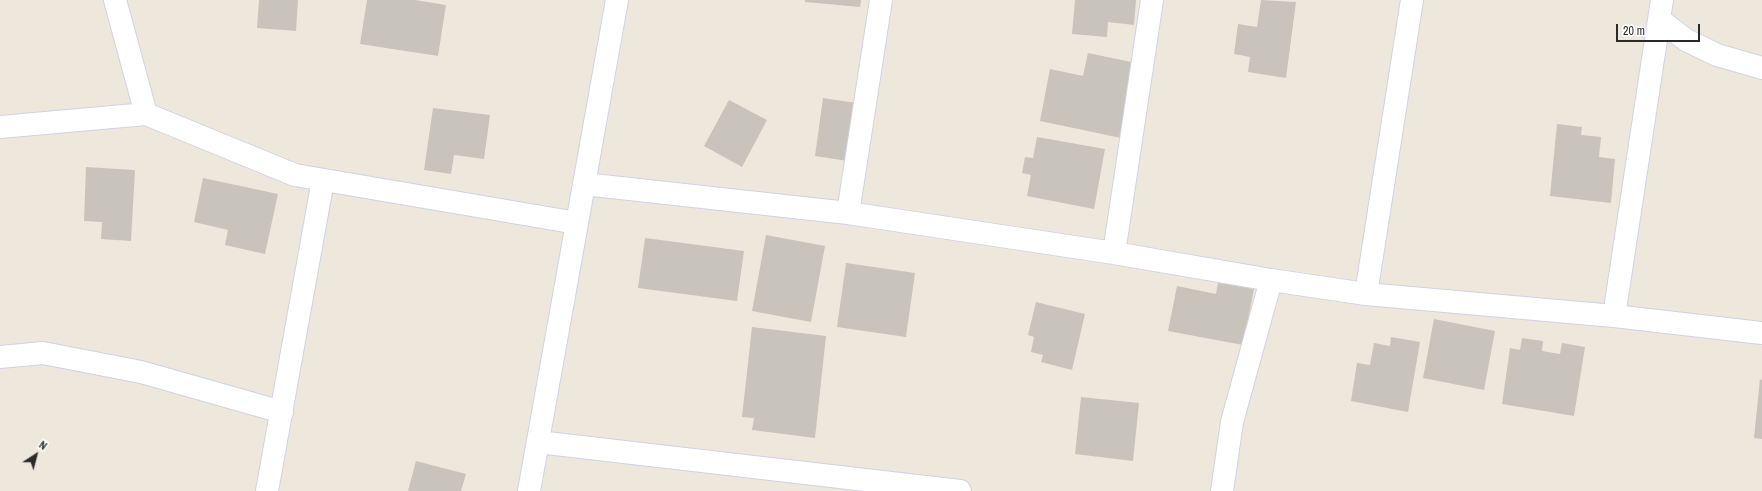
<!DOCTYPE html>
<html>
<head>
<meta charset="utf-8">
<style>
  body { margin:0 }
  #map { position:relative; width:1762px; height:491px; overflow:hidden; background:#eee7db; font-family:"Archivo Narrow",sans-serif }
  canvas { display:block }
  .north { position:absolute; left:16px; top:435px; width:40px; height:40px; -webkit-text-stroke:3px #fff; paint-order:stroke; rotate:36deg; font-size:11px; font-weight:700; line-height:16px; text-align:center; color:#2a2a2a }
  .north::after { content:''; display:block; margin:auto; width:14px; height:18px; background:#2a2a2a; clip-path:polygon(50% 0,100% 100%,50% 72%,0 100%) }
  .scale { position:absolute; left:1616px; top:24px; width:84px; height:18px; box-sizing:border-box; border:2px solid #2a2a2a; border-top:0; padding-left:5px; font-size:12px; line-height:14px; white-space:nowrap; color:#2a2a2a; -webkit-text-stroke:3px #fff; paint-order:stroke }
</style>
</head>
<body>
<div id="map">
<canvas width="1762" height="491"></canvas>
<div class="north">N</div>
<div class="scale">20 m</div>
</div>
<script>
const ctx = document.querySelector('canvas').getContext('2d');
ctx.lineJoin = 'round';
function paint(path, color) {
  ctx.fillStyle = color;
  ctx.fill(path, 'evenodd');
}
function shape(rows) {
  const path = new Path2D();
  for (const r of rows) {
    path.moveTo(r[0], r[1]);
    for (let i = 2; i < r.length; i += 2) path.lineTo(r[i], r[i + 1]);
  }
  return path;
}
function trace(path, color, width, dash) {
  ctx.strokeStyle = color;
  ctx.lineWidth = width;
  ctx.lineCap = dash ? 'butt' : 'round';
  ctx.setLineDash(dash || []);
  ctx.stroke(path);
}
paint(shape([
  [259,0,298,0,296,31,257,28],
  [367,0,415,0,446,5,438,56,360,44],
  [805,0,861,0,860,7,805,2],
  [1075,0,1136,0,1134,25,1108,22,1107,37,1072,34],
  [1261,0,1296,2,1286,78,1248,72,1250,57,1234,54,1238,24,1257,27],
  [1088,53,1136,63,1121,138,1040,121,1050,69,1083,76],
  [823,98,863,104,854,162,815,156],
  [729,100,767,120,742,167,704,146],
  [433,108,490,115,484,159,454,155,451,174,424,170],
  [1557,124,1582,127,1581,135,1601,137,1599,157,1615,159,1611,203,1550,196],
  [1037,137,1105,149,1094,209,1027,196,1031,175,1022,173,1025,157,1033,158],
  [86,167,135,170,131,241,101,239,102,222,84,221],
  [203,178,278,194,265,254,225,245,228,230,194,222],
  [766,235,825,246,811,322,752,311],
  [645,238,744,251,737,301,638,288],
  [846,263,915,273,906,337,837,327],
  [1218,282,1254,289,1243,345,1168,331,1177,286,1216,294],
  [1036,302,1085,314,1072,370,1041,362,1043,355,1031,352,1034,337,1028,335],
  [1434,319,1495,331,1484,390,1423,378],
  [752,327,826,336,815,438,752,430,754,418,742,417],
  [1391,337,1420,342,1408,412,1351,401,1357,363,1370,365,1374,343,1390,346],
  [1522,338,1543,341,1542,351,1560,354,1562,343,1585,347,1574,416,1502,404,1510,348,1520,350],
  [1760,379,1762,380,1762,439,1754,438],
  [1081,397,1139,403,1133,461,1075,454],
  [416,461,466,474,461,491,408,491]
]), '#c9c4bb');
const minor = shape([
  [115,0,146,114,295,175,577,223],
  [1659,19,1686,40,1717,55,1762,68],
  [0,127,146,114],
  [584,184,848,213,1114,253,1271,280,1366,294,1614,316,1662,0],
  [848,213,881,0],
  [1114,253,1152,0],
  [1366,294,1412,0],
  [1614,316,1762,333],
  [0,357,43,353,141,372,282,412],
  [538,442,960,491],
  [267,491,323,180],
  [529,491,617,0],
  [1222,491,1232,422,1271,280]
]);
trace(minor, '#d0d2e5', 24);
trace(minor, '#fff', 22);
</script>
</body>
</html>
